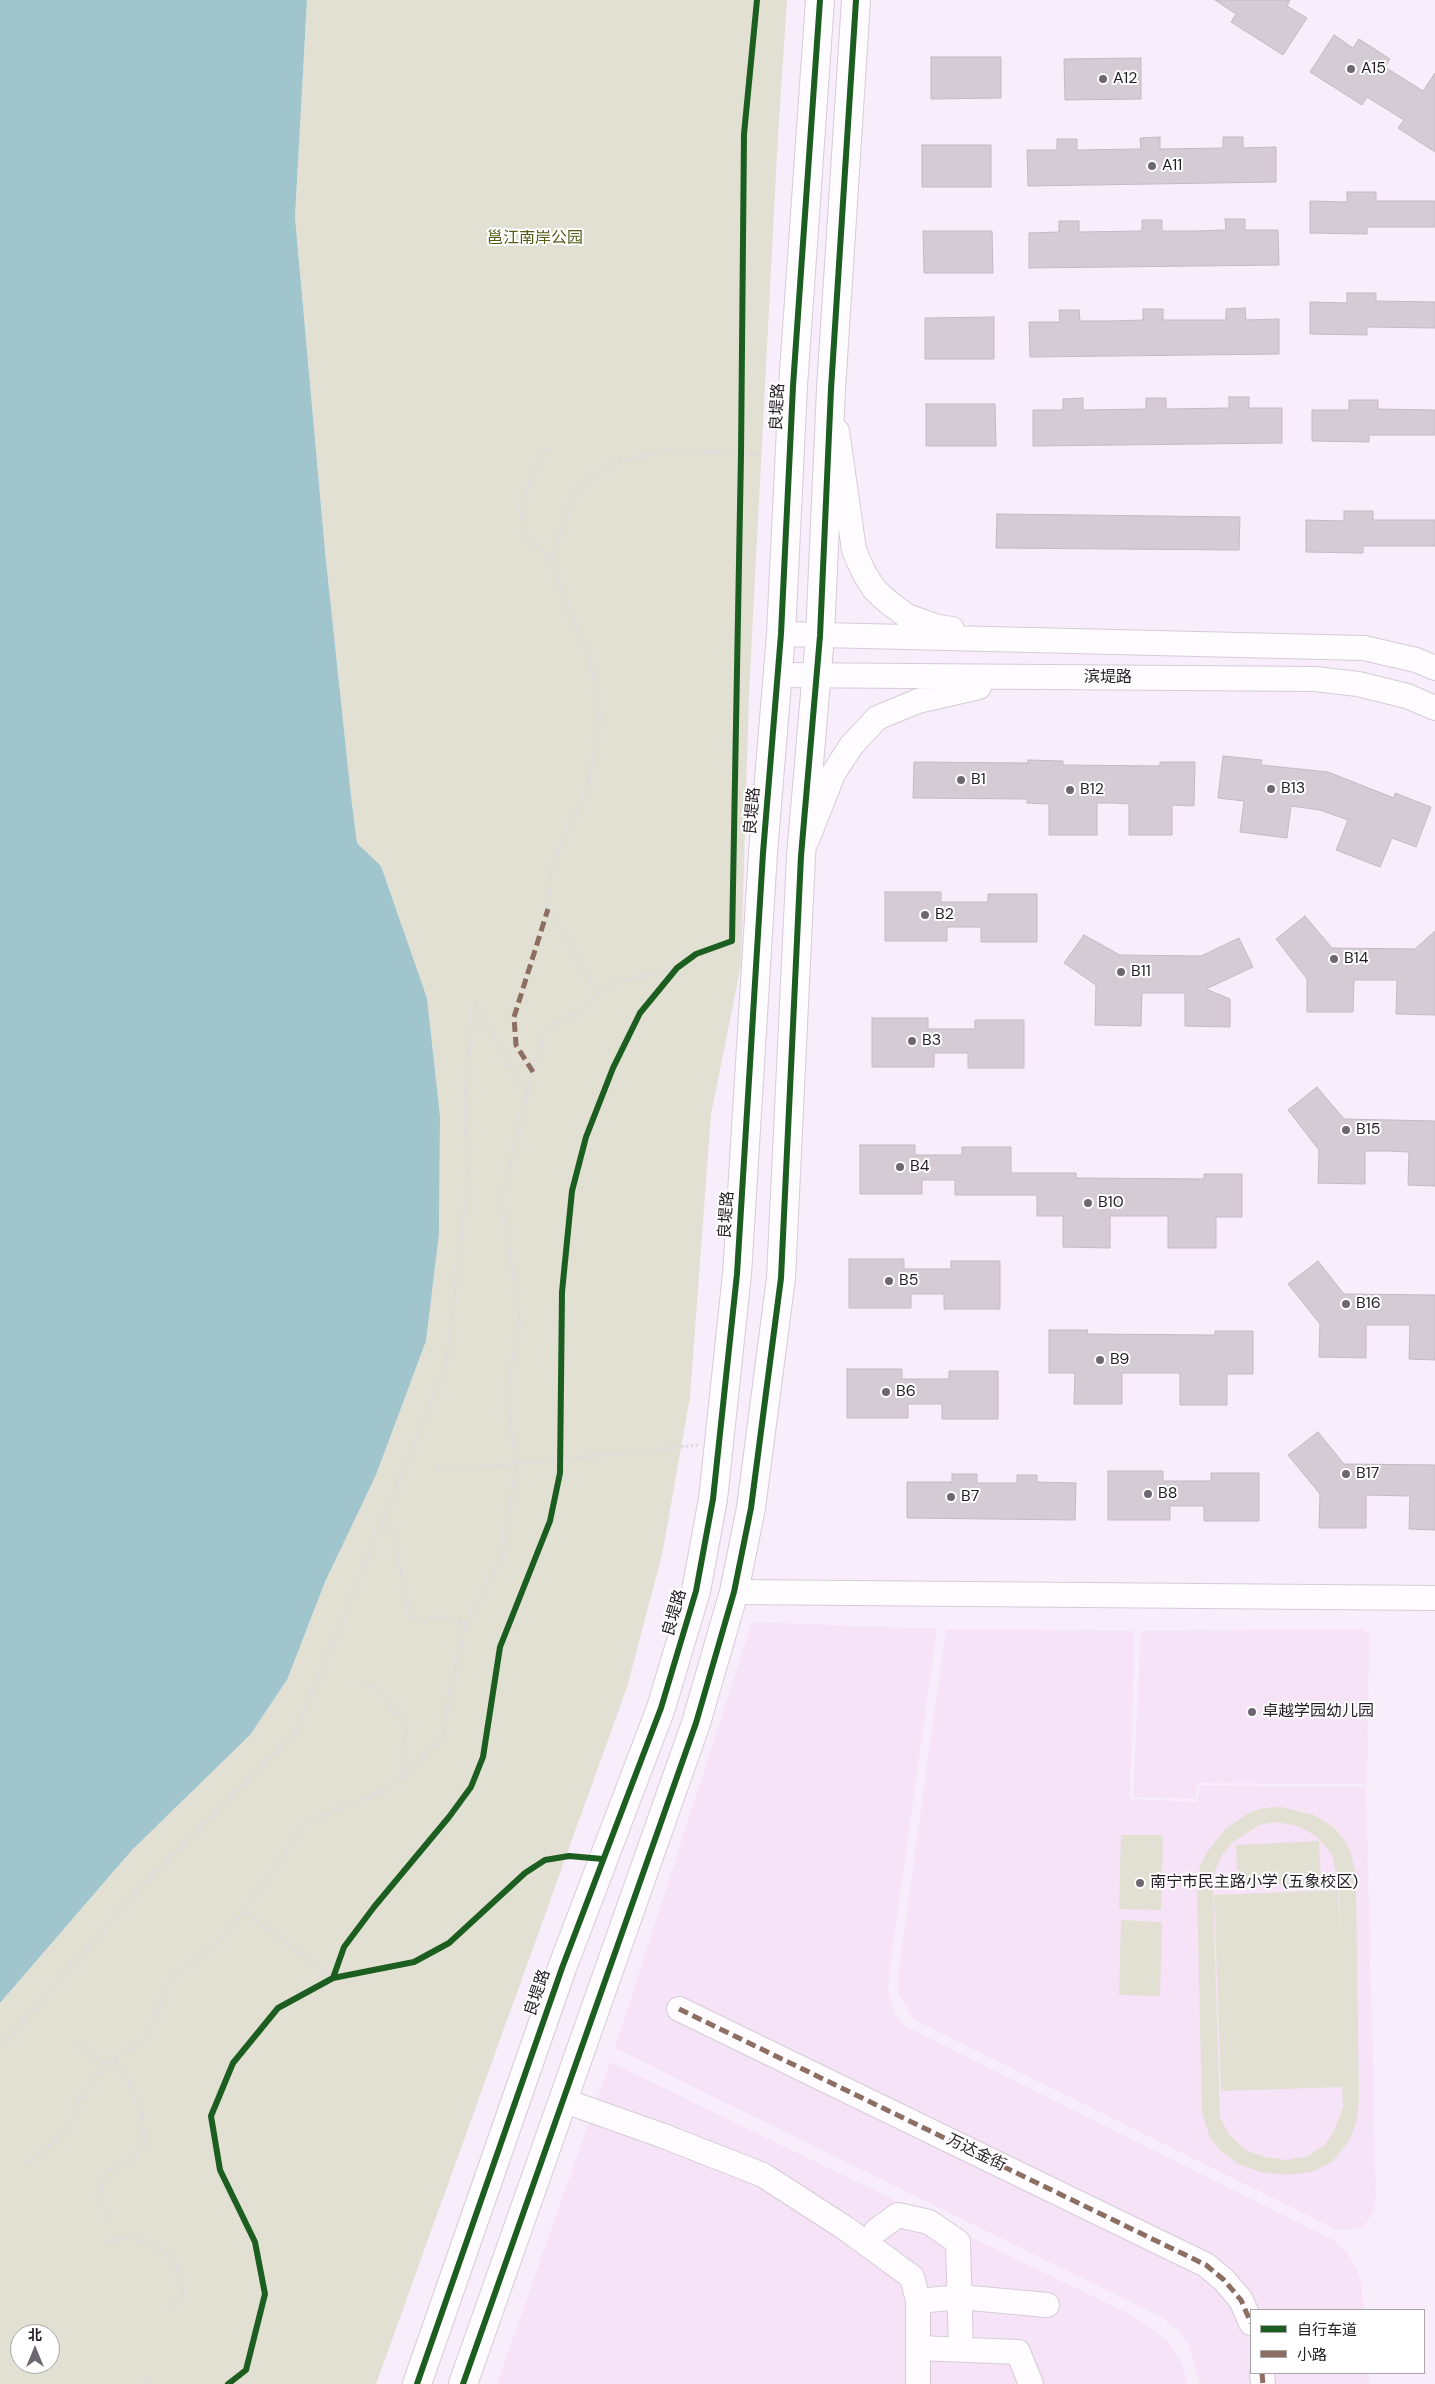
<!DOCTYPE html>
<html>
<head>
<meta charset="utf-8">
<style>
  body { margin:0 }
  #map { position:relative; width:1435px; height:2384px; overflow:hidden; background:#f8edfa; font-family:"DM Sans","Noto Sans SC",sans-serif }
  canvas { display:block }
  .legend { position:absolute; left:1250px; top:2309px; width:175px; height:65px; box-sizing:border-box; background:#fff; border:1px solid #a7a5a8; margin:0; padding:6px 9px; list-style:none; font-size:15px; color:#241d25 }
  .legend li { display:flex; align-items:center; gap:10px; height:25px }
  .legend b { width:25px; border:1px solid #a7a5a8 }
  .north { position:absolute; left:10px; top:2324px; width:50px; height:50px; box-sizing:border-box; background:#fff; border:1px solid #a7a5a8; border-radius:50%; rotate:0deg; font-size:14px; font-weight:700; line-height:20px; text-align:center; color:#241d25 }
  .north::after { content:''; display:block; margin:auto; width:18px; height:22px; background:#6e6670; clip-path:polygon(50% 0,100% 100%,50% 72%,0 100%) }
</style>
</head>
<body>
<div id="map">
<canvas width="1435" height="2384"></canvas>
<ul class="legend">
<li><b style="height:6px;background:#1b5e20"></b>自行车道</li>
<li><b style="height:6px;background:#8d6e63"></b>小路</li>
</ul>
<div class="north">北</div>
</div>
<script>
const ctx = document.querySelector('canvas').getContext('2d');
ctx.lineJoin = 'round';
function paint(path, color) {
  ctx.fillStyle = color;
  ctx.fill(path, 'evenodd');
}
function shape(rows) {
  const path = new Path2D();
  for (const r of rows) {
    path.moveTo(r[0], r[1]);
    for (let i = 2; i < r.length; i += 2) path.lineTo(r[i], r[i + 1]);
  }
  return path;
}
function trace(path, color, width, dash) {
  ctx.strokeStyle = color;
  ctx.lineWidth = width;
  ctx.lineCap = dash ? 'butt' : 'round';
  ctx.setLineDash(dash || []);
  ctx.stroke(path);
}
function write(font, color, halo, rows, align = 'center') {
  ctx.font = font + ' "DM Sans","Noto Sans SC",sans-serif';
  ctx.lineWidth = 4;
  ctx.setLineDash([]);
  ctx.textBaseline = 'middle';
  ctx.strokeStyle = halo;
  ctx.fillStyle = color;
  for (const [text, x, y, turn = 0] of rows) {
    ctx.save();
    ctx.translate(x, y);
    ctx.rotate((+turn || 0) * Math.PI / 180);
    ctx.textAlign = isNaN(turn) ? turn : align;
    if (halo) ctx.strokeText(text, 0, 0);
    ctx.fillText(text, 0, 0);
    ctx.restore();
  }
}
paint(shape([
  [752,1622,937,1629,889,1974,888,1991,896,2017,905,2026,1335,2241,1347,2252,1353,2262,1361,2280,1364,2310,1251,2310,1251,2373,1368,2373,1369,2384,1200,2384,1189,2346,1178,2330,1163,2318,615,2048],
  [946,1629,1134,1631,1130,1799,1197,1802,1200,1785,1366,1787,1376,2198,1374,2211,1364,2226,1351,2230,1335,2229,913,2019,899,1994,898,1976],
  [1361,1629,1369,1634,1369,1640,1367,1784,1198,1783,1195,1799,1133,1797,1141,1631],
  [610,2062,1125,2312,1152,2328,1167,2341,1182,2364,1188,2384,497,2384]
]), '#f6e3f8');
paint(shape([
  [307,0,787,0,778,135,749,693,741,965,711,1114,690,1397,662,1555,627,1687,376,2384,0,2384,0,2003,132,1850,250,1735,287,1680,325,1582,376,1475,426,1341,439,1234,440,1116,427,998,381,866,357,843,351,796,325,551,295,217],
  [20,2334,50,2334,50,2364,20,2364],
  [1281,1807,1314,1815,1333,1827,1345,1841,1351,1853,1356,1876,1359,2101,1356,2123,1349,2141,1332,2162,1312,2172,1286,2175,1261,2172,1238,2164,1222,2152,1210,2138,1202,2113,1197,1884,1200,1866,1207,1852,1225,1829,1250,1812,1264,1808],
  [1276,1822,1298,1826,1316,1836,1332,1854,1339,1885,1340,1945,1338,1890,1214,1895,1221,2091,1342,2087,1343,2107,1334,2131,1325,2145,1308,2156,1286,2160,1265,2157,1245,2150,1228,2133,1220,2117,1213,1890,1214,1873,1222,1855,1233,1842,1259,1825],
  [1121,1835,1163,1835,1161,1910,1119,1909],
  [1319,1841,1321,1883,1238,1886,1236,1845],
  [1121,1920,1162,1922,1160,1996,1119,1995]
]), '#e1e0d2');
paint(shape([
  [0,0,307,0,295,217,325,551,351,796,357,843,381,866,427,998,440,1116,439,1234,426,1341,376,1475,325,1582,287,1680,250,1735,132,1850,0,2003]
]), '#a0c5cc');
const building = shape([
  [1215,0,1290,0,1287,6,1307,18,1283,55,1231,22,1236,14,1215,0],
  [1334,35,1353,48,1359,39,1390,59,1385,67,1423,91,1435,73,1435,152,1398,128,1404,120,1367,97,1362,105,1310,72,1334,35],
  [931,57,1001,57,1001,98,931,99,931,57],
  [1141,58,1141,99,1065,100,1064,59,1141,58],
  [1160,137,1160,149,1223,148,1223,137,1243,137,1243,148,1276,147,1276,182,1028,186,1027,150,1057,150,1057,139,1077,139,1077,150,1141,149,1140,138,1160,137],
  [922,145,991,145,991,187,922,187,922,145],
  [1347,192,1376,192,1376,201,1435,201,1435,227,1367,227,1367,234,1310,233,1310,201,1347,202,1347,192],
  [1225,219,1245,219,1245,230,1278,230,1279,265,1029,268,1029,233,1059,232,1059,221,1079,221,1079,232,1142,231,1142,220,1162,220,1162,231,1195,231,1226,230,1225,219],
  [923,231,992,231,993,273,924,273,923,231],
  [1347,293,1376,293,1376,301,1435,302,1435,328,1367,327,1367,335,1310,334,1310,302,1347,303,1347,293],
  [1245,308,1246,320,1279,319,1279,354,1030,357,1029,322,1060,322,1059,310,1079,310,1080,321,1112,321,1143,320,1143,309,1163,309,1163,320,1226,320,1226,309,1245,308],
  [994,317,994,359,925,359,925,318,994,317],
  [1229,397,1249,397,1249,408,1282,408,1282,443,1033,446,1033,410,1063,410,1063,399,1083,398,1083,410,1146,409,1146,398,1166,398,1166,409,1229,408,1229,397],
  [1349,400,1378,400,1378,409,1435,410,1435,435,1369,435,1369,442,1312,441,1312,410,1349,410,1349,400],
  [926,404,995,404,996,446,926,446,926,404],
  [1344,511,1373,511,1373,520,1435,520,1435,546,1363,546,1363,553,1306,552,1306,520,1344,521,1344,511],
  [997,514,1240,517,1239,550,996,548,997,514],
  [1223,756,1262,760,1261,765,1328,772,1394,798,1395,793,1431,807,1416,847,1392,838,1380,867,1336,850,1348,820,1320,810,1291,806,1287,838,1240,832,1244,801,1218,798,1223,756],
  [1028,760,1063,761,1063,765,1160,766,1160,762,1195,762,1194,806,1172,805,1172,835,1129,835,1129,804,1113,803,1097,803,1097,835,1049,835,1049,804,1027,803,1027,799,913,798,914,762,1028,763,1028,760],
  [885,892,941,892,941,902,988,902,988,894,1037,894,1037,942,981,942,981,927,947,927,947,941,885,941,885,892],
  [1305,916,1332,948,1415,949,1435,931,1435,1015,1396,1014,1397,980,1354,980,1353,1012,1307,1012,1307,979,1276,939,1305,916],
  [1084,935,1120,955,1201,956,1239,938,1253,967,1206,989,1230,999,1230,1027,1185,1026,1185,993,1142,993,1141,1026,1095,1025,1096,985,1064,963,1084,935],
  [872,1018,928,1018,928,1029,975,1029,975,1020,1024,1020,1024,1068,968,1068,968,1053,934,1053,934,1067,872,1067,872,1018],
  [1317,1087,1344,1119,1435,1121,1435,1186,1408,1185,1409,1152,1388,1151,1365,1151,1365,1184,1318,1183,1319,1150,1288,1110,1317,1087],
  [860,1145,915,1145,915,1155,962,1155,962,1147,1011,1147,1011,1173,1076,1173,1076,1178,1204,1179,1204,1174,1242,1174,1242,1217,1216,1217,1216,1248,1168,1248,1168,1216,1110,1216,1110,1248,1063,1247,1063,1216,1037,1216,1037,1195,955,1195,955,1180,922,1180,922,1194,860,1194,860,1145],
  [849,1259,904,1259,904,1269,951,1269,951,1261,1000,1261,1000,1309,944,1309,944,1294,911,1294,911,1308,849,1308,849,1259],
  [1318,1261,1344,1294,1435,1295,1435,1360,1409,1359,1410,1325,1366,1325,1366,1358,1319,1357,1320,1324,1288,1284,1318,1261],
  [1049,1330,1088,1330,1087,1334,1215,1335,1215,1331,1253,1331,1253,1374,1227,1374,1227,1405,1180,1405,1180,1373,1122,1373,1122,1404,1074,1404,1075,1373,1049,1373,1049,1330],
  [847,1369,902,1369,902,1379,949,1379,949,1371,998,1371,998,1419,942,1419,942,1404,908,1404,908,1418,847,1418,847,1369],
  [1318,1432,1344,1464,1435,1465,1435,1530,1409,1529,1410,1496,1366,1495,1366,1528,1319,1528,1320,1494,1288,1455,1318,1432],
  [1108,1471,1163,1471,1163,1481,1211,1481,1211,1473,1259,1473,1259,1521,1204,1521,1204,1506,1170,1506,1170,1520,1108,1520,1108,1471],
  [952,1474,977,1474,977,1483,1017,1483,1017,1475,1037,1475,1037,1482,1076,1483,1075,1520,907,1518,907,1482,952,1482,952,1474]
]);
paint(building, '#d4cbd5');
trace(building, '#c3bac4', 1);
const minor = shape([
  [837,431,854,550,863,571,874,589,888,602,907,616,938,627,952,629],
  [781,634,1364,648,1416,660,1435,668],
  [778,675,1315,679,1358,684,1407,696,1435,708],
  [807,840,833,774,851,746,877,718,918,701,979,687],
  [734,1592,1435,1598],
  [679,2009,1206,2265,1224,2280,1241,2300,1251,2323],
  [562,2100,661,2135,763,2175,845,2228,912,2277,918,2301,918,2384],
  [876,2231,898,2215,929,2222,958,2242,961,2349],
  [918,2301,960,2297,1047,2305],
  [918,2348,1018,2352,1031,2384],
  [1262,2373,1263,2384]
]);
const major = shape([
  [417,2384,562,1968,661,1708,696,1591,713,1499,737,1274,763,853,781,634,793,386,820,0],
  [463,2384,696,1723,734,1592,751,1508,781,1278,801,856,820,636,831,389,856,0]
]);
trace(minor, '#d5ccd6', 26);
trace(major, '#d5ccd6', 30);
trace(shape([
  [545,448,521,506,523,533,551,559,566,606,589,655,601,716,587,793,552,862,548,909,598,993],
  [551,559,572,497,608,465,668,450,761,455],
  [437,1470,515,1464,698,1445],
  [382,1519,391,1526,410,1614,420,1622,439,1616,466,1625],
  [360,1681,382,1691,407,1726,401,1776],
  [245,1911,333,1978],
  [79,2044,105,2064],
  [0,2048,137,1891,297,1730,446,1365,467,1189,465,1086,475,1002,527,1095,545,1029,588,1006,604,986,677,968],
  [29,2163,70,2127,78,2100,105,2064,147,2037,170,1979,208,1951,245,1911,305,1823,388,1789,443,1737,450,1690,464,1630,502,1557,516,1471,507,1389,520,1323,502,1199,527,1095],
  [104,2223,108,2212,98,2198,106,2171,124,2165,145,2145,140,2105,130,2083,113,2058],
  [106,2242,129,2237,150,2243,174,2258,183,2292,169,2310],
  [145,2377,148,2384]
]), '#dedade', 3, [2.5, 2.5]);
trace(minor, '#fefcfe', 24);
trace(major, '#fefcfe', 28);
trace(shape([
  [533,1072,516,1045,514,1017,548,909],
  [679,2009,1206,2265,1224,2280,1241,2300,1251,2323],
  [1262,2373,1263,2384]
]), '#8d6e63', 5, [10, 5]);
trace(shape([
  [333,1978,344,1947,374,1907,449,1817,471,1787,483,1757,500,1647,550,1521,560,1473,562,1292,572,1191,586,1137,613,1068,640,1013,677,968,696,954,732,941,741,454,744,134,757,0],
  [228,2384,246,2370,265,2294,255,2242,220,2170,211,2116,233,2063,278,2008,333,1978,414,1962,449,1943,525,1873,545,1860,569,1856,603,1859],
  [417,2384,562,1968,661,1708,696,1591,713,1499,737,1274,763,853,781,634,793,386,820,0],
  [463,2384,696,1723,734,1592,751,1508,781,1278,801,856,820,636,831,389,856,0]
]), '#1b5e20', 6);
for (const [x, y, r, color] of [
  [1351,69,5,"#6e6670"],
  [1103,79,5,"#6e6670"],
  [1152,166,5,"#6e6670"],
  [961,780,5,"#6e6670"],
  [1271,789,5,"#6e6670"],
  [1070,790,5,"#6e6670"],
  [925,915,5,"#6e6670"],
  [1334,959,5,"#6e6670"],
  [1121,972,5,"#6e6670"],
  [912,1041,5,"#6e6670"],
  [1346,1130,5,"#6e6670"],
  [900,1167,5,"#6e6670"],
  [1088,1203,5,"#6e6670"],
  [889,1281,5,"#6e6670"],
  [1346,1304,5,"#6e6670"],
  [1100,1360,5,"#6e6670"],
  [886,1392,5,"#6e6670"],
  [1346,1474,5,"#6e6670"],
  [1148,1494,5,"#6e6670"],
  [951,1497,5,"#6e6670"],
  [1252,1712,5,"#6e6670"],
  [1140,1883,5,"#6e6670"]
]) {
  const dot = new Path2D();
  dot.arc(x, y, r, 0, 2 * Math.PI);
  ctx.fillStyle = color;
  ctx.fill(dot);
  trace(dot, '#fff', 2);
}
write('16px', '#241d25', '#fff', [
  ["A15",1361,69],
  ["A12",1113,79],
  ["A11",1162,166],
  ["B1",971,780],
  ["B13",1281,789],
  ["B12",1080,790],
  ["B2",935,915],
  ["B14",1344,959],
  ["B11",1131,972],
  ["B3",922,1041],
  ["B15",1356,1130],
  ["B4",910,1167],
  ["B10",1098,1203],
  ["B5",899,1281],
  ["B16",1356,1304],
  ["B9",1110,1360],
  ["B6",896,1392],
  ["B17",1356,1474],
  ["B8",1158,1494],
  ["B7",961,1497],
  ["卓越学园幼儿园",1262,1712],
  ["南宁市民主路小学 (五象校区)",1150,1883]
], 'left');
write('16px', '#545b17', '#fff', [
  ["邕江南岸公园",535,239]
]);
write('16px', '#241d25', '#fff', [
  ["良堤路",778,407,-87],
  ["滨堤路",1108,678],
  ["良堤路",753,811,-85],
  ["良堤路",727,1215,-86],
  ["良堤路",675,1613,-74],
  ["良堤路",538,1993,-71],
  ["万达金街",976,2153,26]
]);
</script>
</body>
</html>
